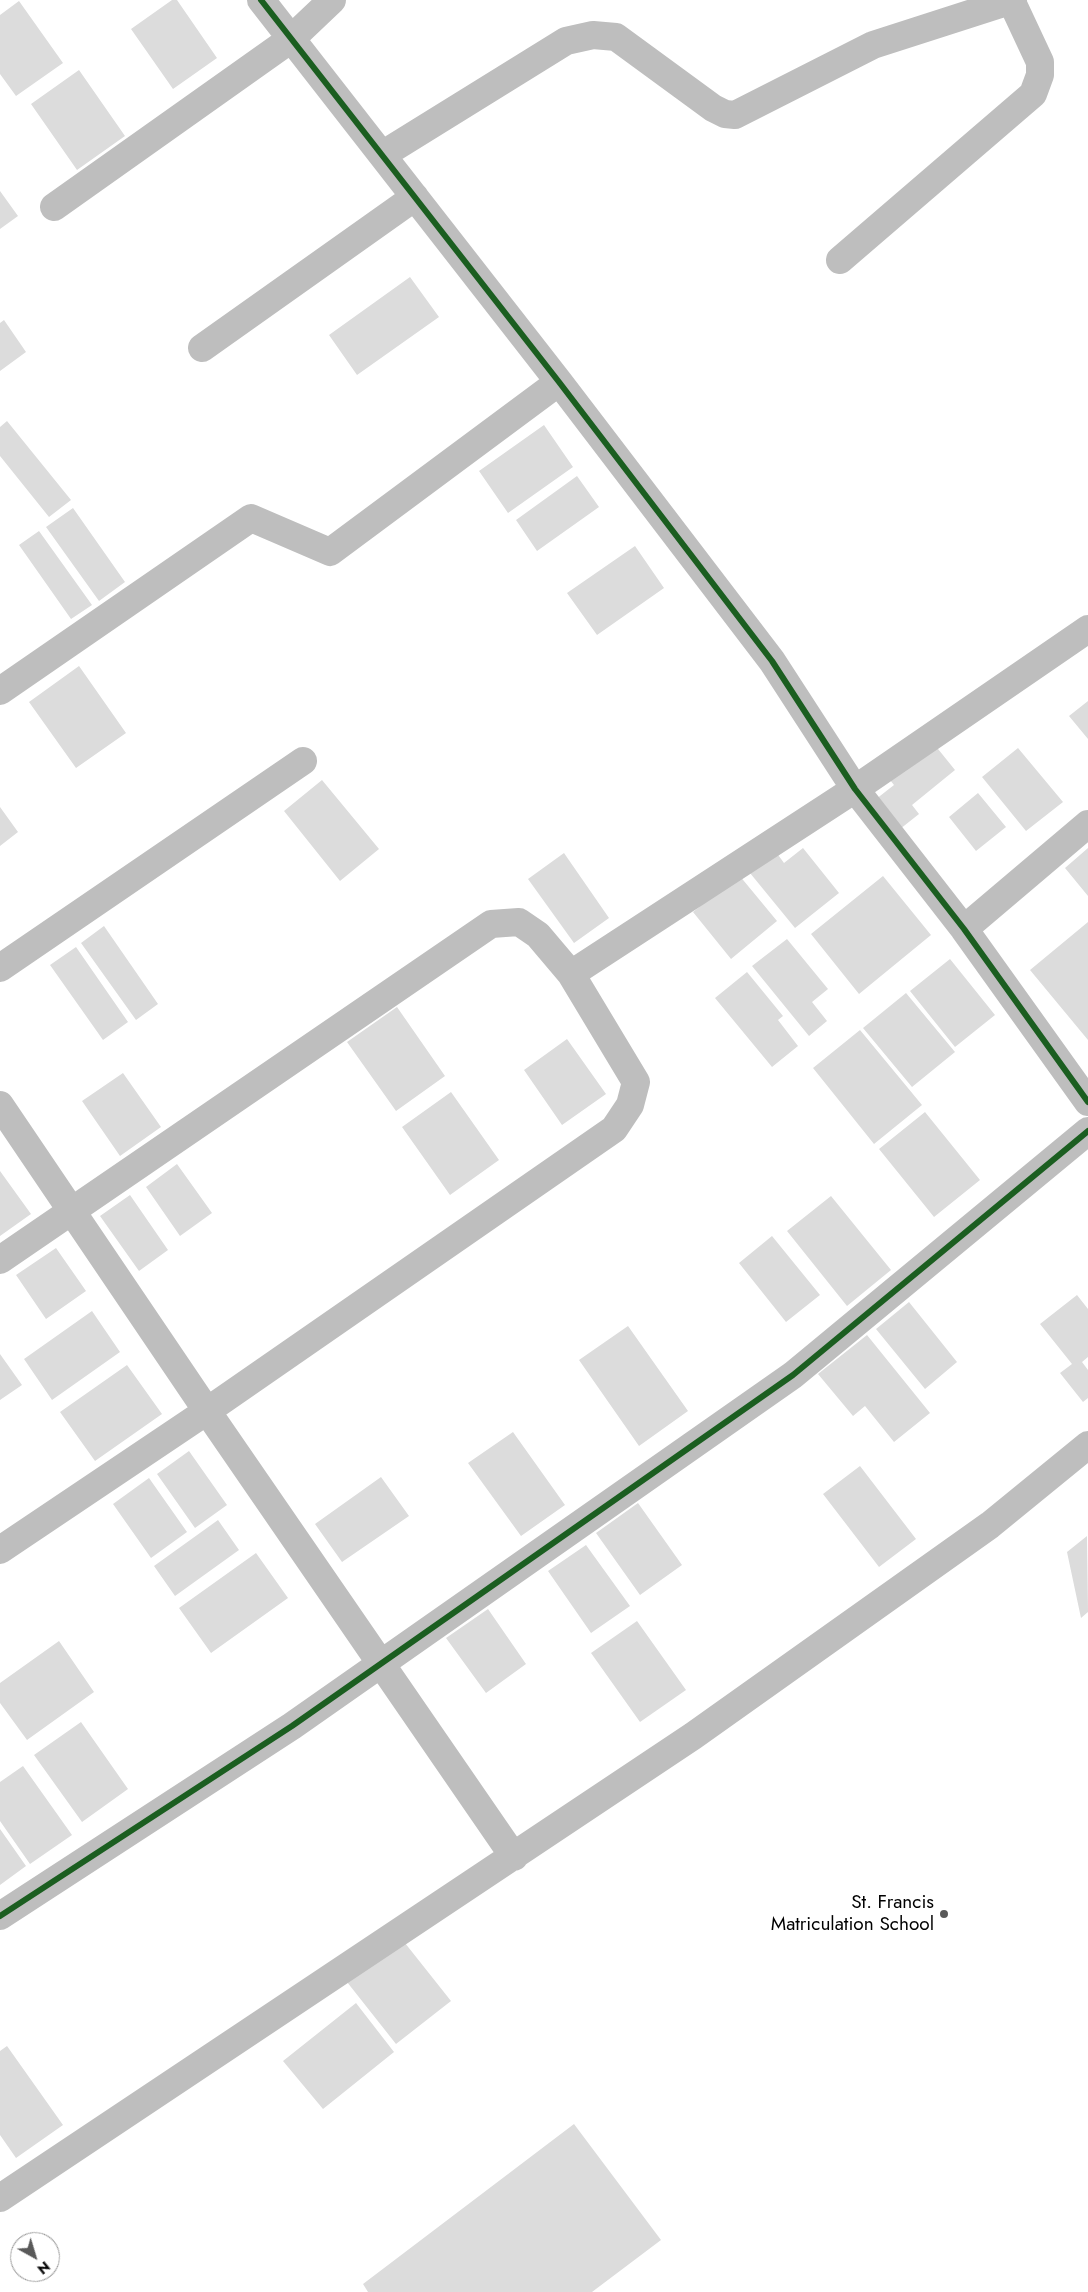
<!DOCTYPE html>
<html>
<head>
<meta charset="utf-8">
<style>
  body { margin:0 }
  #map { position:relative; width:1088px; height:2292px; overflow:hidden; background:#fff; font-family:Jost,sans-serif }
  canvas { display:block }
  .north { position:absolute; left:10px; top:2232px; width:50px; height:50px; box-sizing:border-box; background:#fff; border:1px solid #999; border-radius:50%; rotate:141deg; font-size:14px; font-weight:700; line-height:20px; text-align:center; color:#000 }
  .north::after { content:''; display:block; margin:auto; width:18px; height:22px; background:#595959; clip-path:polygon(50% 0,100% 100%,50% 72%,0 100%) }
</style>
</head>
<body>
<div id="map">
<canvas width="1088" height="2292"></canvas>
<div class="north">N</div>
</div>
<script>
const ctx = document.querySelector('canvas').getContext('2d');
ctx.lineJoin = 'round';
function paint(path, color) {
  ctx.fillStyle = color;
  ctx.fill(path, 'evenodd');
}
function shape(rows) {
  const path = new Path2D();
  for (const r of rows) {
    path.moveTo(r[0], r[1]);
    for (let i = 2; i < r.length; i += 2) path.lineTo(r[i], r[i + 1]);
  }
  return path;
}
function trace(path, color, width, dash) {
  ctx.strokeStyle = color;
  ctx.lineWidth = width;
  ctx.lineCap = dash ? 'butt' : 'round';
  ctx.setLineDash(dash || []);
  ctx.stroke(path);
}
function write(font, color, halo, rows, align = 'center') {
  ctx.font = font + ' Jost,sans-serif';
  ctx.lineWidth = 4.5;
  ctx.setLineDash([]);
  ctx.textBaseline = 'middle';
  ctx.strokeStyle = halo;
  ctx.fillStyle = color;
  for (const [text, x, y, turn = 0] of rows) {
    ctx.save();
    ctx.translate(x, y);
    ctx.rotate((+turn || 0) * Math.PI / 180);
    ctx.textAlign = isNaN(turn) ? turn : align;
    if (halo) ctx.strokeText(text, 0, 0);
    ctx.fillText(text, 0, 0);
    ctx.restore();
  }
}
paint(shape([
  [172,0,177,0,217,58,173,89,131,29],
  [19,1,63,63,16,96,0,74,0,15],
  [79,70,125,136,77,170,31,104],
  [0,191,18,216,0,229],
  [410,277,439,317,357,375,329,335],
  [4,320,26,352,0,371,0,323],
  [7,421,71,500,49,517,0,456,0,427],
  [544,425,573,467,508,513,479,471],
  [577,476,599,507,537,551,516,520],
  [73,508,125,582,99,601,46,527],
  [39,531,92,605,71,619,19,545],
  [635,546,664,588,597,635,567,593],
  [79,666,126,733,76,768,29,702],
  [1088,701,1088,739,1069,716],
  [934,744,955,770,912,805,919,814,895,833,871,803,894,785,890,780],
  [1018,748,1063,802,1026,831,982,777],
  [322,780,379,849,340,881,284,811],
  [978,793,1006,827,976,851,949,817],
  [0,807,18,832,0,846],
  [803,848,839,893,795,928,750,873,776,852,784,863],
  [1088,848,1088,896,1065,868],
  [564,853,609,918,574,943,528,879],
  [739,875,777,921,731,959,693,912],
  [883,876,931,935,859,994,811,934],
  [1088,922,1088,1040,1030,970],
  [104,926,158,1004,136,1020,81,943],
  [787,939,828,989,812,1002,827,1021,809,1036,752,966],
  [76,947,128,1022,103,1040,50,965],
  [950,959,995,1015,955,1047,910,991],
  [747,972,783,1016,778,1020,798,1046,772,1067,715,998],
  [906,993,955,1052,912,1087,863,1028],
  [397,1007,445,1076,396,1111,347,1042],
  [860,1030,922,1105,874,1144,813,1068],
  [567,1039,606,1094,562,1125,524,1070],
  [123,1073,161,1127,120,1156,82,1101],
  [451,1092,499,1160,450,1195,402,1127],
  [925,1112,980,1180,934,1217,879,1149],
  [177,1164,212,1213,180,1236,146,1187],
  [0,1171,31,1214,0,1236],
  [130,1195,168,1250,139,1271,100,1216],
  [831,1196,891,1270,847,1306,787,1231],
  [772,1236,820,1295,786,1322,739,1263],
  [56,1248,86,1291,46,1319,16,1275],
  [1077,1295,1088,1309,1088,1357,1082,1362,1088,1370,1088,1398,1083,1402,1060,1373,1072,1364,1040,1324],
  [909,1302,957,1362,925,1389,876,1329],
  [92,1311,120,1352,52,1400,24,1359],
  [628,1326,688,1411,639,1446,579,1360],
  [867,1335,930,1413,894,1442,865,1406,853,1416,818,1374],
  [0,1354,22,1385,0,1400],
  [127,1365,162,1414,95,1461,60,1412],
  [513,1432,565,1505,521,1536,468,1463],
  [189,1451,227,1505,195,1528,157,1474],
  [860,1466,916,1539,879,1567,823,1494],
  [381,1477,409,1516,342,1562,315,1524],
  [149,1478,187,1532,151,1558,113,1504],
  [638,1503,682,1565,640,1595,596,1533],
  [218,1520,239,1550,175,1596,154,1566],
  [1087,1536,1088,1612,1081,1618,1067,1552],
  [586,1545,630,1606,591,1633,548,1571],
  [256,1553,288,1598,211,1653,179,1608],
  [488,1609,526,1664,486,1693,446,1638],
  [637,1621,686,1690,640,1722,591,1653],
  [59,1641,94,1692,27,1740,0,1703,0,1683],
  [81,1722,128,1789,82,1822,34,1755],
  [23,1766,72,1835,30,1864,0,1821,0,1782],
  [0,1829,26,1866,0,1885],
  [401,1938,451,2001,396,2044,347,1982],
  [356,2003,394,2052,323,2109,283,2061],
  [7,2046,63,2125,16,2158,0,2135,0,2051],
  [574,2124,661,2240,592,2292,368,2292,363,2284]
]), '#dcdcdc');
trace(shape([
  [261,0,559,382,772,661,855,789,964,929,1088,1102],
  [382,155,566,41,593,35,616,37,713,108,725,114,735,115,873,45,1013,0],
  [54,207,291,39,332,0],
  [840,260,1033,94,1040,75,1040,62,1011,0],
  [202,348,415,197],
  [0,691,251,518,330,552,559,382],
  [964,929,1088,824],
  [0,968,303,761],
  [0,1105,207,1411,514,1857],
  [0,1260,491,924,519,922,538,935,571,974,855,789,1088,629],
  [0,1550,207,1411,614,1129,630,1105,636,1082,571,974],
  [0,1916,292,1726,793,1375,1088,1131],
  [0,2198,693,1736,990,1525,1088,1445]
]), '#bebebe', 28);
trace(shape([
  [261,0,559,382,772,661,855,789,964,929,1088,1102],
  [0,1916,292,1726,793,1375,1088,1131]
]), '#1b5e20', 6);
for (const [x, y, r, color] of [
  [944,1914,5,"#595959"]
]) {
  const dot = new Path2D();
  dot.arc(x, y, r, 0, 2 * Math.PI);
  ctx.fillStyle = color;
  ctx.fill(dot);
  trace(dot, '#fff', 2);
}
write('19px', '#000', '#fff', [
  ["St. Francis",934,1903],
  ["Matriculation School",934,1925]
], 'right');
</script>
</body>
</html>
